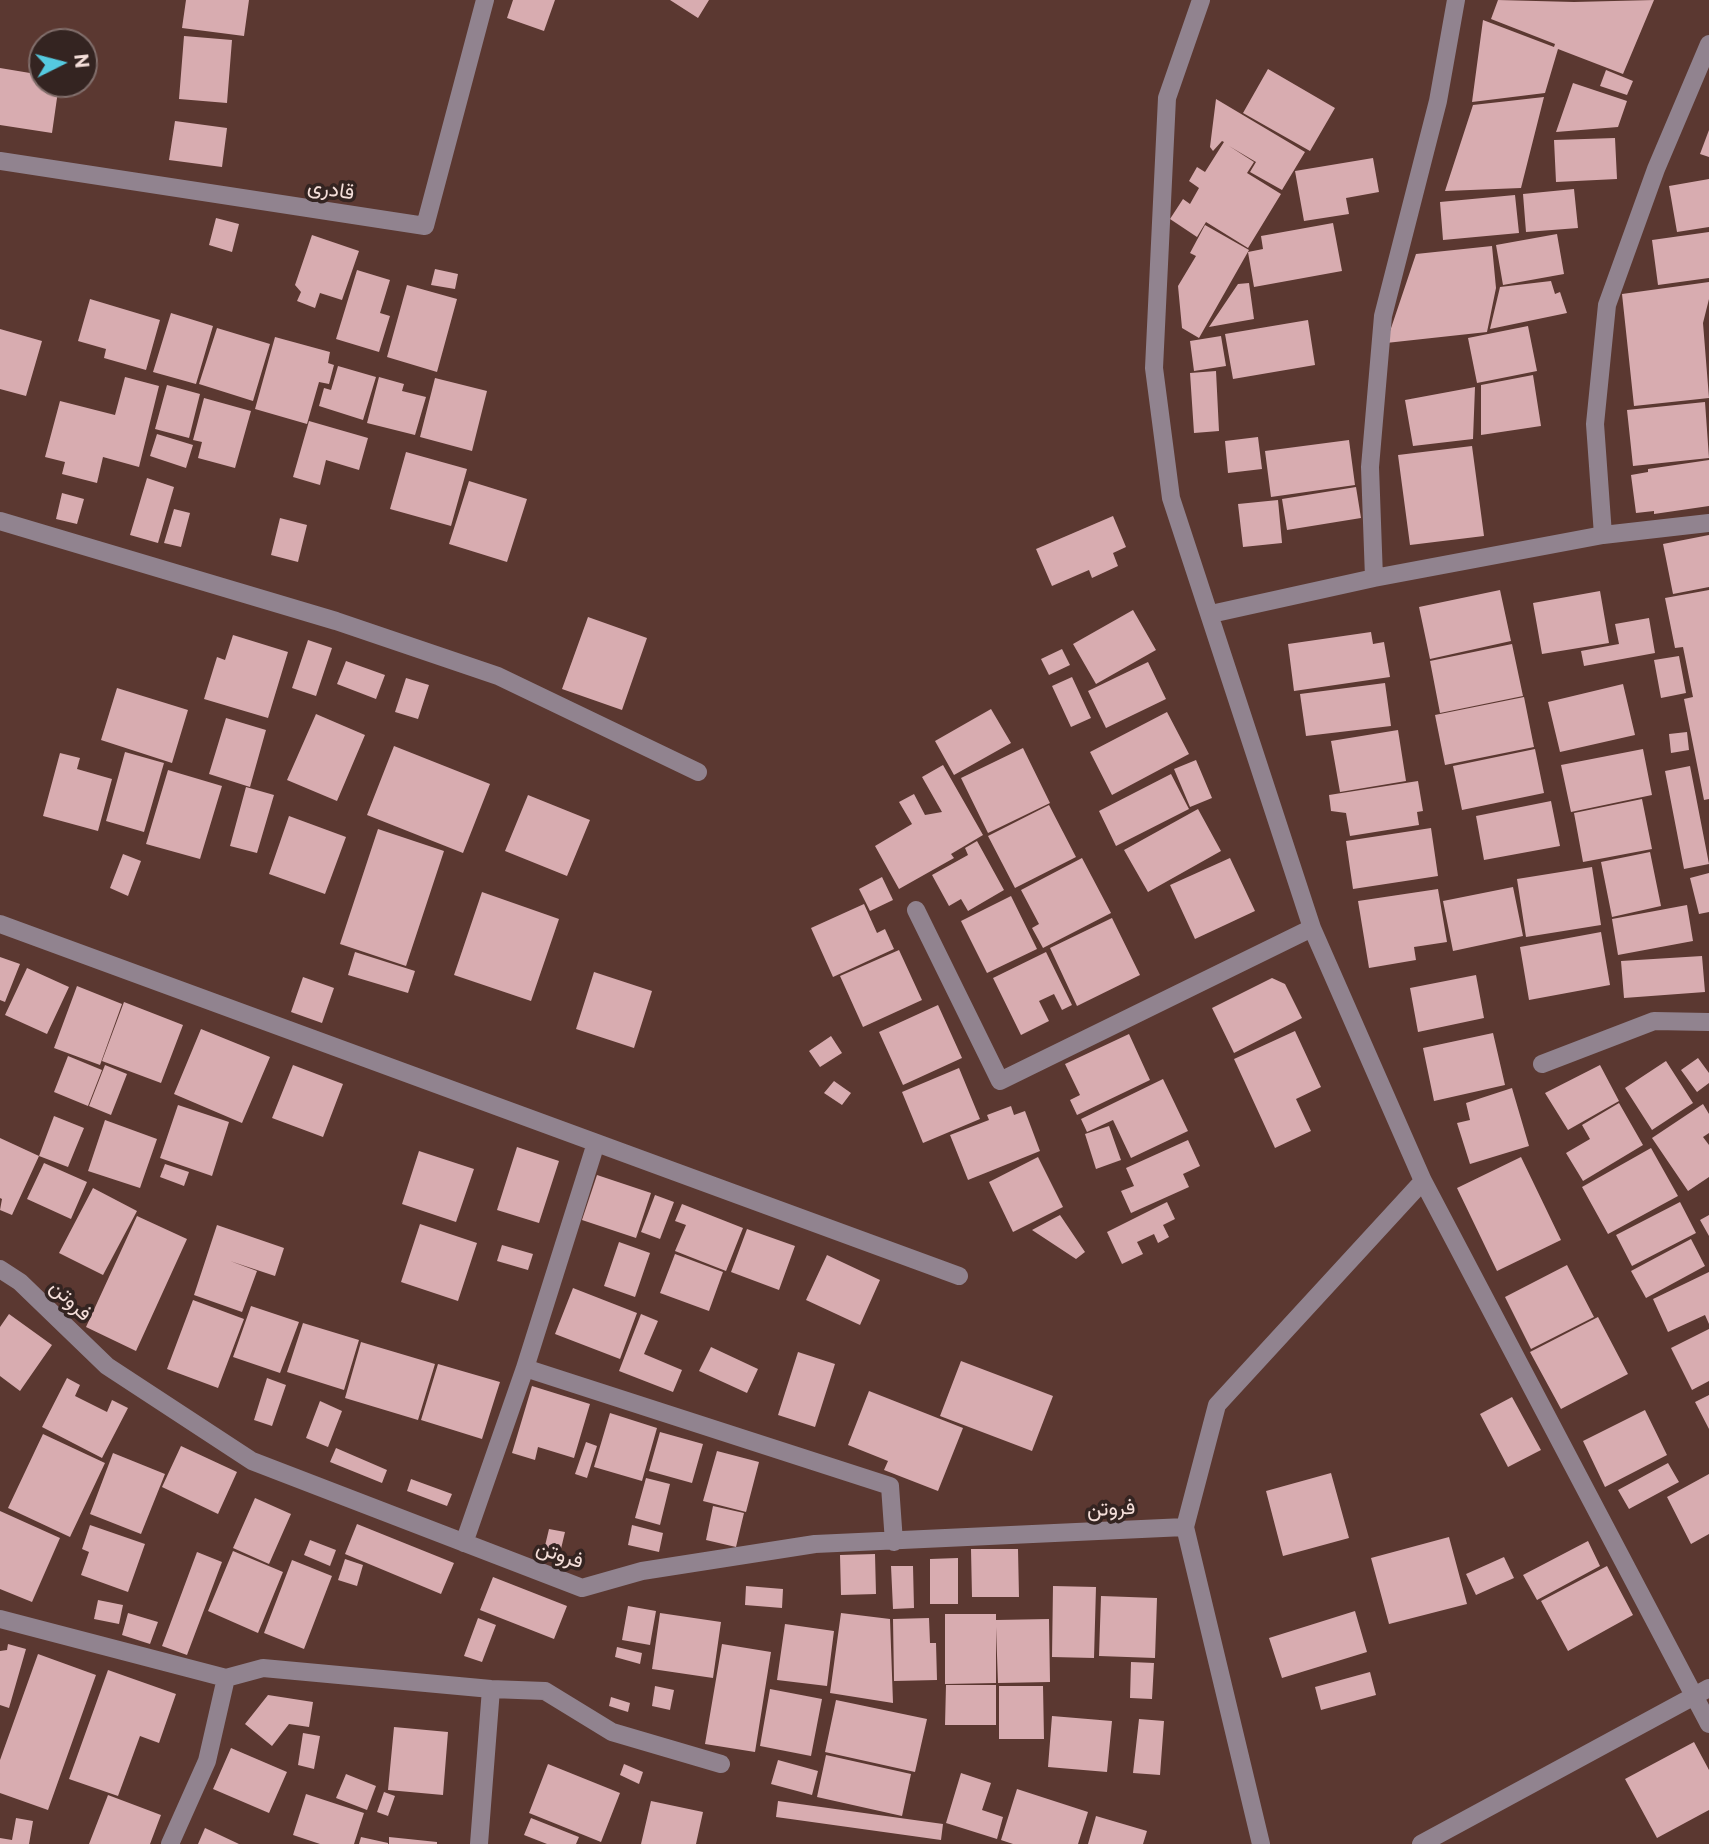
<!DOCTYPE html>
<html>
<head>
<meta charset="utf-8">
<style>
  body { margin:0 }
  #map { position:relative; width:1709px; height:1844px; overflow:hidden; background:#5b3831; font-family:Commissioner,sans-serif }
  canvas { display:block }
  .north { position:absolute; left:28px; top:28px; width:70px; height:70px; box-sizing:border-box; background:#342421; border:2px solid #816e6b; border-radius:50%; rotate:84deg; font-size:19px; font-weight:700; line-height:28px; text-align:center; color:#f4ded9 }
  .north::after { content:''; display:block; margin:auto; width:24px; height:32px; background:#55cae0; clip-path:polygon(50% 0,100% 100%,50% 72%,0 100%) }
</style>
</head>
<body>
<div id="map">
<canvas width="1709" height="1844"></canvas>
<div class="north">N</div>
</div>
<script>
const ctx = document.querySelector('canvas').getContext('2d');
ctx.lineJoin = 'round';
function paint(path, color) {
  ctx.fillStyle = color;
  ctx.fill(path, 'evenodd');
}
function shape(rows) {
  const path = new Path2D();
  for (const r of rows) {
    path.moveTo(r[0], r[1]);
    for (let i = 2; i < r.length; i += 2) path.lineTo(r[i], r[i + 1]);
  }
  return path;
}
function trace(path, color, width, dash) {
  ctx.strokeStyle = color;
  ctx.lineWidth = width;
  ctx.lineCap = dash ? 'butt' : 'round';
  ctx.setLineDash(dash || []);
  ctx.stroke(path);
}
function write(font, color, halo, rows, align = 'center') {
  ctx.font = font + ' Commissioner,Vazirmatn,sans-serif';
  ctx.lineWidth = 7;
  ctx.setLineDash([]);
  ctx.textBaseline = 'middle';
  ctx.strokeStyle = halo;
  ctx.fillStyle = color;
  for (const [text, x, y, turn = 0] of rows) {
    ctx.save();
    ctx.translate(x, y);
    ctx.rotate((+turn || 0) * Math.PI / 180);
    ctx.textAlign = isNaN(turn) ? turn : align;
    if (halo) ctx.strokeText(text, 0, 0);
    ctx.fillText(text, 0, 0);
    ctx.restore();
  }
}
paint(shape([
  [186,0,249,0,244,36,182,28],
  [513,0,555,0,544,31,507,18],
  [670,0,709,0,698,18],
  [1498,0,1574,2,1654,0,1623,74,1558,49,1545,93,1472,102,1483,20,1554,47,1555,44,1491,19],
  [184,36,232,40,227,103,179,99],
  [0,68,42,75,42,84,59,84,52,133,0,125],
  [1268,69,1335,108,1310,151,1243,113],
  [1606,70,1633,81,1627,95,1600,86],
  [1573,83,1627,101,1618,127,1556,132],
  [1544,97,1521,188,1445,191,1473,105],
  [1216,99,1305,152,1282,190,1250,172,1256,162,1229,146,1254,162,1247,173,1281,194,1248,248,1206,222,1197,237,1170,219,1183,199,1190,204,1199,188,1189,181,1197,167,1205,172,1224,142,1222,141,1213,151,1210,147],
  [175,121,227,128,222,167,169,160],
  [1709,130,1709,157,1700,154],
  [1615,138,1617,179,1556,182,1554,140],
  [1373,158,1379,192,1346,198,1349,214,1304,221,1295,171],
  [1709,179,1709,227,1677,232,1669,186],
  [1574,189,1578,228,1526,232,1523,194],
  [1515,195,1519,233,1443,240,1440,202],
  [216,218,239,224,232,252,209,245],
  [1333,223,1342,271,1254,287,1248,252,1263,249,1261,236],
  [1205,225,1249,250,1199,338,1182,328,1178,286,1196,256,1190,253],
  [1709,232,1709,278,1658,285,1652,240],
  [1557,234,1564,274,1503,285,1496,245],
  [312,235,359,251,342,300,320,293,315,308,297,301,301,292,295,285],
  [1492,246,1496,288,1487,332,1386,343,1416,254],
  [435,269,458,274,455,289,431,285],
  [357,270,390,280,380,313,390,316,379,352,336,339],
  [1551,281,1555,294,1560,292,1567,313,1490,329,1500,287],
  [1709,282,1709,299,1703,323,1709,398,1634,406,1622,294],
  [1249,283,1254,319,1209,327,1238,284],
  [407,285,457,299,437,372,387,357],
  [90,299,160,320,146,370,104,358,106,349,78,341],
  [171,313,213,326,196,384,153,372],
  [1308,320,1315,365,1233,379,1225,334],
  [1528,326,1537,371,1477,383,1468,338],
  [217,328,270,344,253,401,199,384],
  [0,329,42,341,26,396,0,389],
  [1221,336,1226,366,1194,371,1190,341],
  [275,337,330,352,328,363,334,365,329,384,319,382,307,424,255,409],
  [338,366,376,377,363,420,319,406,324,388,331,390],
  [1216,371,1219,431,1194,433,1190,373],
  [1533,375,1541,426,1481,435,1481,385],
  [125,377,159,386,139,467,103,457,97,483,62,474,65,462,45,457,60,401,115,415],
  [379,377,404,384,402,391,426,397,415,435,367,423],
  [435,378,487,391,472,451,420,437],
  [167,385,200,394,189,438,155,429],
  [1475,387,1473,439,1413,446,1405,400],
  [204,398,251,411,235,468,198,458,202,442,193,440],
  [1705,402,1709,458,1633,466,1627,410],
  [309,421,368,438,359,470,326,460,320,485,293,477],
  [157,434,193,445,186,468,150,456],
  [1258,437,1262,469,1228,473,1225,441],
  [1349,440,1355,485,1271,497,1265,451],
  [1472,446,1484,536,1410,545,1398,455],
  [406,452,467,469,451,526,390,509],
  [1709,460,1709,506,1654,514,1654,511,1636,513,1631,475,1648,472,1648,469],
  [147,478,174,487,158,543,130,535],
  [469,481,527,499,507,562,449,544],
  [1356,487,1361,518,1287,530,1282,499],
  [62,493,84,499,77,524,56,519],
  [1278,500,1282,543,1243,547,1238,504],
  [174,509,190,513,181,547,164,543],
  [1113,516,1126,547,1113,553,1118,566,1092,578,1089,570,1052,586,1036,549],
  [280,518,307,525,298,562,271,555],
  [1709,535,1709,587,1673,594,1663,544],
  [1500,590,1511,641,1430,659,1419,607],
  [1709,590,1709,799,1704,800,1684,699,1693,697,1683,647,1675,648,1665,598],
  [1600,591,1609,643,1542,654,1533,603],
  [1133,610,1156,650,1096,684,1073,644],
  [588,617,647,638,622,710,562,689],
  [1649,618,1655,653,1584,666,1581,651,1619,644,1615,624],
  [1371,632,1373,644,1384,642,1390,677,1294,691,1288,644],
  [233,635,288,652,268,718,204,699,217,657,225,660],
  [308,640,332,648,316,696,292,688],
  [1512,644,1523,696,1440,713,1430,661],
  [1062,649,1070,665,1049,675,1041,659],
  [1679,656,1686,693,1661,698,1654,660],
  [346,661,385,675,376,699,337,684],
  [1148,662,1166,699,1106,728,1088,691],
  [1072,677,1091,718,1071,727,1052,686],
  [406,678,429,685,418,719,395,712],
  [1385,683,1391,726,1306,736,1300,694],
  [1623,684,1635,735,1560,752,1548,702],
  [117,688,188,710,172,763,101,740],
  [1524,697,1534,747,1445,765,1435,715],
  [991,709,1011,743,954,775,935,741],
  [1167,712,1189,754,1112,795,1090,752],
  [316,714,365,735,337,801,287,780],
  [226,718,266,730,250,787,209,774],
  [1398,730,1406,781,1340,792,1331,741],
  [1687,732,1689,750,1671,753,1669,734],
  [394,746,490,784,463,853,367,815],
  [1023,748,1050,803,988,833,961,778],
  [1535,749,1544,793,1462,810,1453,766],
  [1643,749,1652,795,1571,812,1561,765],
  [125,752,164,763,144,832,106,821],
  [60,753,80,758,77,769,112,779,98,831,43,816],
  [1196,760,1212,798,1190,807,1174,769],
  [943,765,983,835,951,854,954,858,899,889,875,846,912,824,899,802,914,794,925,815,942,812,922,777],
  [1690,766,1709,864,1684,869,1665,771],
  [168,770,222,786,200,859,146,844],
  [1171,774,1189,809,1116,846,1099,811],
  [1418,781,1423,811,1417,812,1419,825,1350,836,1346,813,1331,811,1329,795],
  [246,787,274,795,257,853,230,846],
  [528,795,590,820,567,876,505,851],
  [1642,799,1652,849,1583,862,1574,813],
  [1551,801,1560,846,1484,860,1476,816],
  [1049,805,1076,857,1015,888,988,836],
  [1198,809,1221,851,1148,892,1124,850],
  [289,816,346,837,325,894,269,874],
  [1431,828,1438,876,1353,889,1346,841],
  [378,829,444,851,406,966,340,944],
  [977,841,1004,890,968,911,961,899,949,906,932,875,968,855,965,848],
  [1650,852,1661,906,1612,917,1601,862],
  [123,854,141,861,128,896,110,888],
  [1082,858,1111,913,1043,948,1032,928,1039,924,1021,890],
  [1230,858,1255,911,1195,939,1170,885],
  [1592,867,1601,925,1526,937,1517,879],
  [1709,873,1709,912,1699,914,1690,878],
  [882,877,893,900,870,911,859,889],
  [1513,887,1523,936,1453,951,1443,901],
  [1438,889,1447,942,1414,947,1416,960,1369,968,1358,901],
  [482,892,559,919,531,1001,454,975],
  [1011,896,1037,949,987,973,961,921],
  [864,904,877,933,885,929,894,949,833,977,811,928],
  [1687,905,1693,941,1618,955,1612,919],
  [1112,918,1140,975,1077,1006,1050,948],
  [1601,932,1610,985,1529,1000,1520,947],
  [899,950,922,1000,863,1027,840,976],
  [355,952,415,971,408,993,348,975],
  [1046,952,1072,1005,1062,1010,1054,994,1039,1001,1049,1021,1021,1035,993,978],
  [1702,956,1705,992,1624,998,1621,961],
  [0,957,20,964,5,1002,0,1000],
  [27,968,69,987,47,1034,5,1015],
  [594,972,652,991,634,1048,576,1029],
  [1476,975,1484,1018,1418,1032,1410,988],
  [303,977,334,988,322,1023,291,1012],
  [1272,978,1285,984,1302,1018,1234,1053,1212,1008],
  [77,986,122,1004,100,1065,54,1048],
  [124,1002,183,1025,161,1083,102,1061],
  [938,1005,962,1058,903,1085,879,1032],
  [201,1029,270,1057,242,1123,174,1094],
  [1295,1031,1321,1087,1296,1099,1311,1131,1275,1148,1234,1059],
  [1493,1033,1505,1085,1434,1101,1423,1048],
  [1129,1034,1150,1080,1077,1115,1070,1100,1080,1095,1065,1064],
  [831,1036,842,1053,820,1067,809,1051],
  [68,1056,102,1070,88,1106,54,1092],
  [1698,1058,1709,1073,1709,1083,1697,1092,1681,1070],
  [1666,1061,1693,1103,1652,1130,1625,1088],
  [105,1065,127,1074,111,1115,89,1106],
  [293,1065,343,1084,323,1137,272,1118],
  [1600,1065,1619,1101,1568,1130,1545,1093],
  [959,1068,980,1119,923,1143,902,1092],
  [1163,1079,1188,1131,1131,1158,1113,1120,1087,1132,1081,1119],
  [834,1081,851,1093,842,1105,824,1093],
  [1512,1088,1529,1146,1470,1164,1457,1123,1470,1120,1466,1103],
  [1619,1103,1643,1145,1583,1181,1566,1153,1590,1139,1582,1125],
  [1703,1104,1709,1114,1709,1133,1703,1137,1709,1145,1709,1177,1688,1191,1652,1138],
  [178,1105,229,1122,212,1176,160,1158],
  [1011,1106,1014,1115,1025,1111,1040,1151,968,1180,950,1135,989,1120,987,1115],
  [54,1116,84,1128,68,1167,39,1156],
  [105,1120,157,1139,140,1188,88,1171],
  [1109,1126,1121,1160,1096,1169,1085,1134],
  [0,1138,39,1156,12,1215,0,1210,2,1199,0,1198],
  [1188,1140,1200,1166,1183,1174,1189,1187,1131,1213,1121,1191,1134,1186,1126,1168],
  [517,1147,559,1161,539,1223,497,1210],
  [1651,1148,1678,1196,1608,1234,1582,1187],
  [419,1151,474,1169,456,1222,402,1204],
  [1038,1157,1063,1207,1013,1232,989,1182],
  [1521,1157,1561,1240,1497,1271,1457,1188],
  [44,1163,87,1182,71,1219,27,1199],
  [165,1164,189,1172,184,1186,160,1177],
  [597,1175,651,1193,636,1238,582,1220],
  [93,1188,137,1211,103,1275,59,1253],
  [655,1195,674,1202,660,1239,641,1232],
  [1167,1202,1175,1219,1163,1225,1169,1237,1158,1243,1154,1234,1137,1242,1143,1254,1122,1264,1107,1232],
  [1680,1202,1696,1233,1632,1266,1616,1235],
  [682,1204,743,1228,726,1271,675,1251,686,1225,675,1221],
  [1060,1215,1085,1252,1076,1259,1032,1230],
  [1709,1215,1709,1236,1700,1220],
  [137,1216,187,1239,136,1351,86,1327],
  [420,1224,477,1243,458,1301,401,1282],
  [217,1225,284,1248,275,1276,230,1261,257,1271,242,1312,194,1295],
  [747,1229,795,1246,779,1290,731,1272],
  [1691,1239,1705,1266,1646,1298,1631,1271],
  [619,1242,650,1253,635,1297,604,1286],
  [502,1245,533,1254,528,1270,497,1261],
  [675,1254,723,1272,709,1311,660,1293],
  [827,1255,880,1280,860,1325,806,1300],
  [1567,1265,1594,1317,1531,1349,1505,1297],
  [1709,1272,1709,1324,1705,1315,1668,1332,1653,1299],
  [573,1288,637,1313,620,1359,555,1334],
  [193,1300,244,1319,218,1388,167,1369],
  [251,1306,299,1322,280,1373,233,1357],
  [9,1314,52,1345,20,1391,0,1376,0,1327],
  [641,1314,658,1321,644,1354,682,1370,673,1392,619,1371],
  [1598,1317,1628,1374,1561,1409,1530,1352],
  [303,1323,359,1340,344,1390,287,1372],
  [1709,1329,1709,1381,1692,1390,1671,1348],
  [361,1342,435,1364,418,1420,345,1398],
  [711,1347,758,1369,747,1393,699,1371],
  [798,1352,835,1364,815,1427,778,1415],
  [961,1361,1053,1396,1032,1451,940,1416],
  [438,1364,500,1382,482,1439,421,1420],
  [67,1378,80,1385,75,1396,107,1412,112,1400,128,1408,102,1458,42,1427],
  [267,1378,286,1385,272,1426,254,1420],
  [532,1386,590,1404,574,1458,538,1447,535,1460,512,1453],
  [869,1391,963,1428,938,1491,884,1470,888,1461,848,1445],
  [1709,1395,1709,1429,1695,1402],
  [1512,1397,1541,1450,1508,1467,1480,1414],
  [320,1401,342,1411,328,1447,306,1438],
  [1645,1410,1667,1455,1605,1487,1583,1441],
  [610,1413,657,1428,642,1481,594,1467],
  [660,1432,703,1444,692,1483,649,1471],
  [43,1434,105,1463,70,1537,8,1508],
  [586,1442,597,1446,587,1478,575,1474],
  [181,1446,237,1472,218,1514,162,1487],
  [336,1448,387,1470,382,1483,330,1462],
  [717,1451,759,1462,746,1512,703,1501],
  [113,1453,165,1474,141,1534,90,1514],
  [1668,1463,1679,1482,1629,1509,1618,1490],
  [1331,1473,1349,1538,1283,1556,1266,1491],
  [1709,1474,1709,1534,1691,1544,1667,1497],
  [646,1478,670,1484,660,1525,635,1518],
  [411,1479,452,1494,447,1506,407,1491],
  [255,1498,291,1514,269,1564,233,1548],
  [713,1506,744,1513,736,1547,706,1540],
  [0,1511,60,1538,32,1602,0,1589],
  [357,1524,454,1563,441,1594,345,1554],
  [90,1525,145,1544,128,1592,81,1575,89,1552,82,1549],
  [632,1525,663,1533,659,1552,628,1545],
  [549,1529,565,1532,560,1553,544,1550],
  [1449,1537,1467,1604,1389,1624,1371,1558],
  [310,1540,336,1550,330,1566,304,1555],
  [1588,1541,1600,1566,1537,1600,1523,1575],
  [971,1549,1018,1549,1019,1597,972,1597],
  [233,1551,283,1572,258,1633,208,1611],
  [197,1552,222,1562,187,1655,162,1646],
  [875,1554,876,1594,841,1595,840,1555],
  [1504,1557,1514,1578,1476,1595,1466,1574],
  [958,1558,958,1604,930,1604,930,1559],
  [345,1559,363,1565,357,1586,338,1580],
  [292,1560,332,1576,304,1649,264,1633],
  [891,1566,913,1566,914,1608,893,1609],
  [1607,1566,1633,1615,1568,1651,1541,1601],
  [493,1577,567,1606,554,1639,480,1610],
  [746,1586,783,1589,782,1608,745,1605],
  [1053,1586,1096,1587,1094,1658,1052,1657],
  [1101,1596,1157,1598,1155,1658,1099,1656],
  [98,1600,123,1605,119,1624,94,1619],
  [628,1606,656,1611,650,1645,622,1640],
  [1355,1611,1367,1652,1282,1678,1269,1638],
  [128,1613,158,1622,150,1644,122,1635],
  [660,1613,721,1622,713,1678,652,1669],
  [841,1613,890,1619,893,1703,830,1693],
  [945,1614,996,1614,996,1620,1049,1619,1050,1682,998,1683,996,1627,996,1683,945,1684],
  [478,1618,496,1625,482,1662,464,1656],
  [929,1618,930,1643,936,1643,937,1680,894,1681,893,1619],
  [785,1624,834,1631,827,1686,777,1680],
  [8,1644,26,1649,9,1708,0,1705,0,1651,7,1650],
  [722,1644,771,1652,755,1752,705,1744],
  [617,1647,642,1653,640,1664,615,1657],
  [38,1654,96,1675,48,1810,0,1793,0,1760],
  [1131,1662,1154,1663,1152,1699,1130,1698],
  [108,1670,176,1694,159,1743,140,1736,118,1796,69,1779],
  [1370,1672,1376,1695,1321,1710,1315,1687],
  [946,1685,996,1685,996,1725,945,1725],
  [655,1686,674,1690,670,1710,652,1706],
  [999,1686,1043,1686,1044,1739,999,1739],
  [770,1689,822,1699,811,1756,760,1746],
  [268,1695,313,1702,309,1727,289,1724,272,1746,245,1724],
  [611,1697,630,1703,628,1712,609,1706],
  [836,1700,927,1719,915,1772,825,1752],
  [1052,1716,1112,1721,1107,1772,1048,1767],
  [1139,1719,1164,1721,1160,1775,1133,1773],
  [394,1727,448,1732,443,1795,388,1790],
  [303,1733,320,1736,314,1769,298,1765],
  [1694,1742,1709,1770,1709,1810,1657,1838,1625,1779],
  [231,1748,287,1772,269,1813,213,1789],
  [826,1755,911,1774,902,1816,817,1797],
  [778,1760,818,1771,812,1795,771,1784],
  [548,1764,620,1793,601,1842,529,1813],
  [624,1764,643,1772,639,1784,620,1775],
  [961,1773,991,1783,982,1810,1003,1817,997,1839,946,1823],
  [346,1774,376,1786,367,1810,336,1798],
  [1017,1789,1088,1812,1078,1844,1013,1844,1001,1840],
  [384,1792,395,1796,388,1816,377,1812],
  [306,1794,364,1813,354,1844,320,1844,293,1835],
  [108,1795,161,1815,150,1844,89,1844],
  [651,1801,703,1812,696,1844,641,1844],
  [778,1801,943,1824,941,1840,776,1817],
  [1096,1816,1147,1831,1143,1844,1088,1844],
  [16,1818,33,1821,29,1844,0,1844,0,1838,12,1840],
  [531,1818,579,1837,576,1844,547,1844,524,1835],
  [205,1828,239,1844,198,1844],
  [361,1837,388,1843,388,1844,359,1844],
  [389,1837,437,1842,437,1844,389,1844]
]), '#d8acb0');
trace(shape([
  [1201,0,1167,98,1154,368,1171,498,1312,928,1423,1181,1709,1724],
  [0,161,425,226,485,0],
  [0,521,336,621,498,676,698,772],
  [1603,535,1595,424,1607,305,1656,169,1709,44],
  [1374,578,1370,467,1383,316,1438,101,1456,0],
  [1211,614,1374,578,1603,535,1709,523],
  [916,910,1000,1081,1312,928],
  [0,924,959,1276],
  [1542,1064,1654,1021,1709,1022],
  [0,1269,20,1282,107,1366,252,1461,582,1588,642,1571,815,1544,1185,1527],
  [525,1368,890,1486,894,1542],
  [464,1543,525,1368,596,1143],
  [0,1619,226,1678,263,1668,491,1689,545,1691,612,1732,721,1764],
  [170,1844,207,1761,226,1678],
  [479,1844,491,1689],
  [1261,1844,1185,1527,1217,1405,1423,1181],
  [1421,1844,1709,1688]
]), '#91838f', 18);
write('21px', '#f4ded9', '#342421', [
  ["قادری",331,189,9],
  ["فروتن",71,1300,44],
  ["فروتن",1111,1508,-3],
  ["فروتن",560,1554,19]
]);
</script>
</body>
</html>
